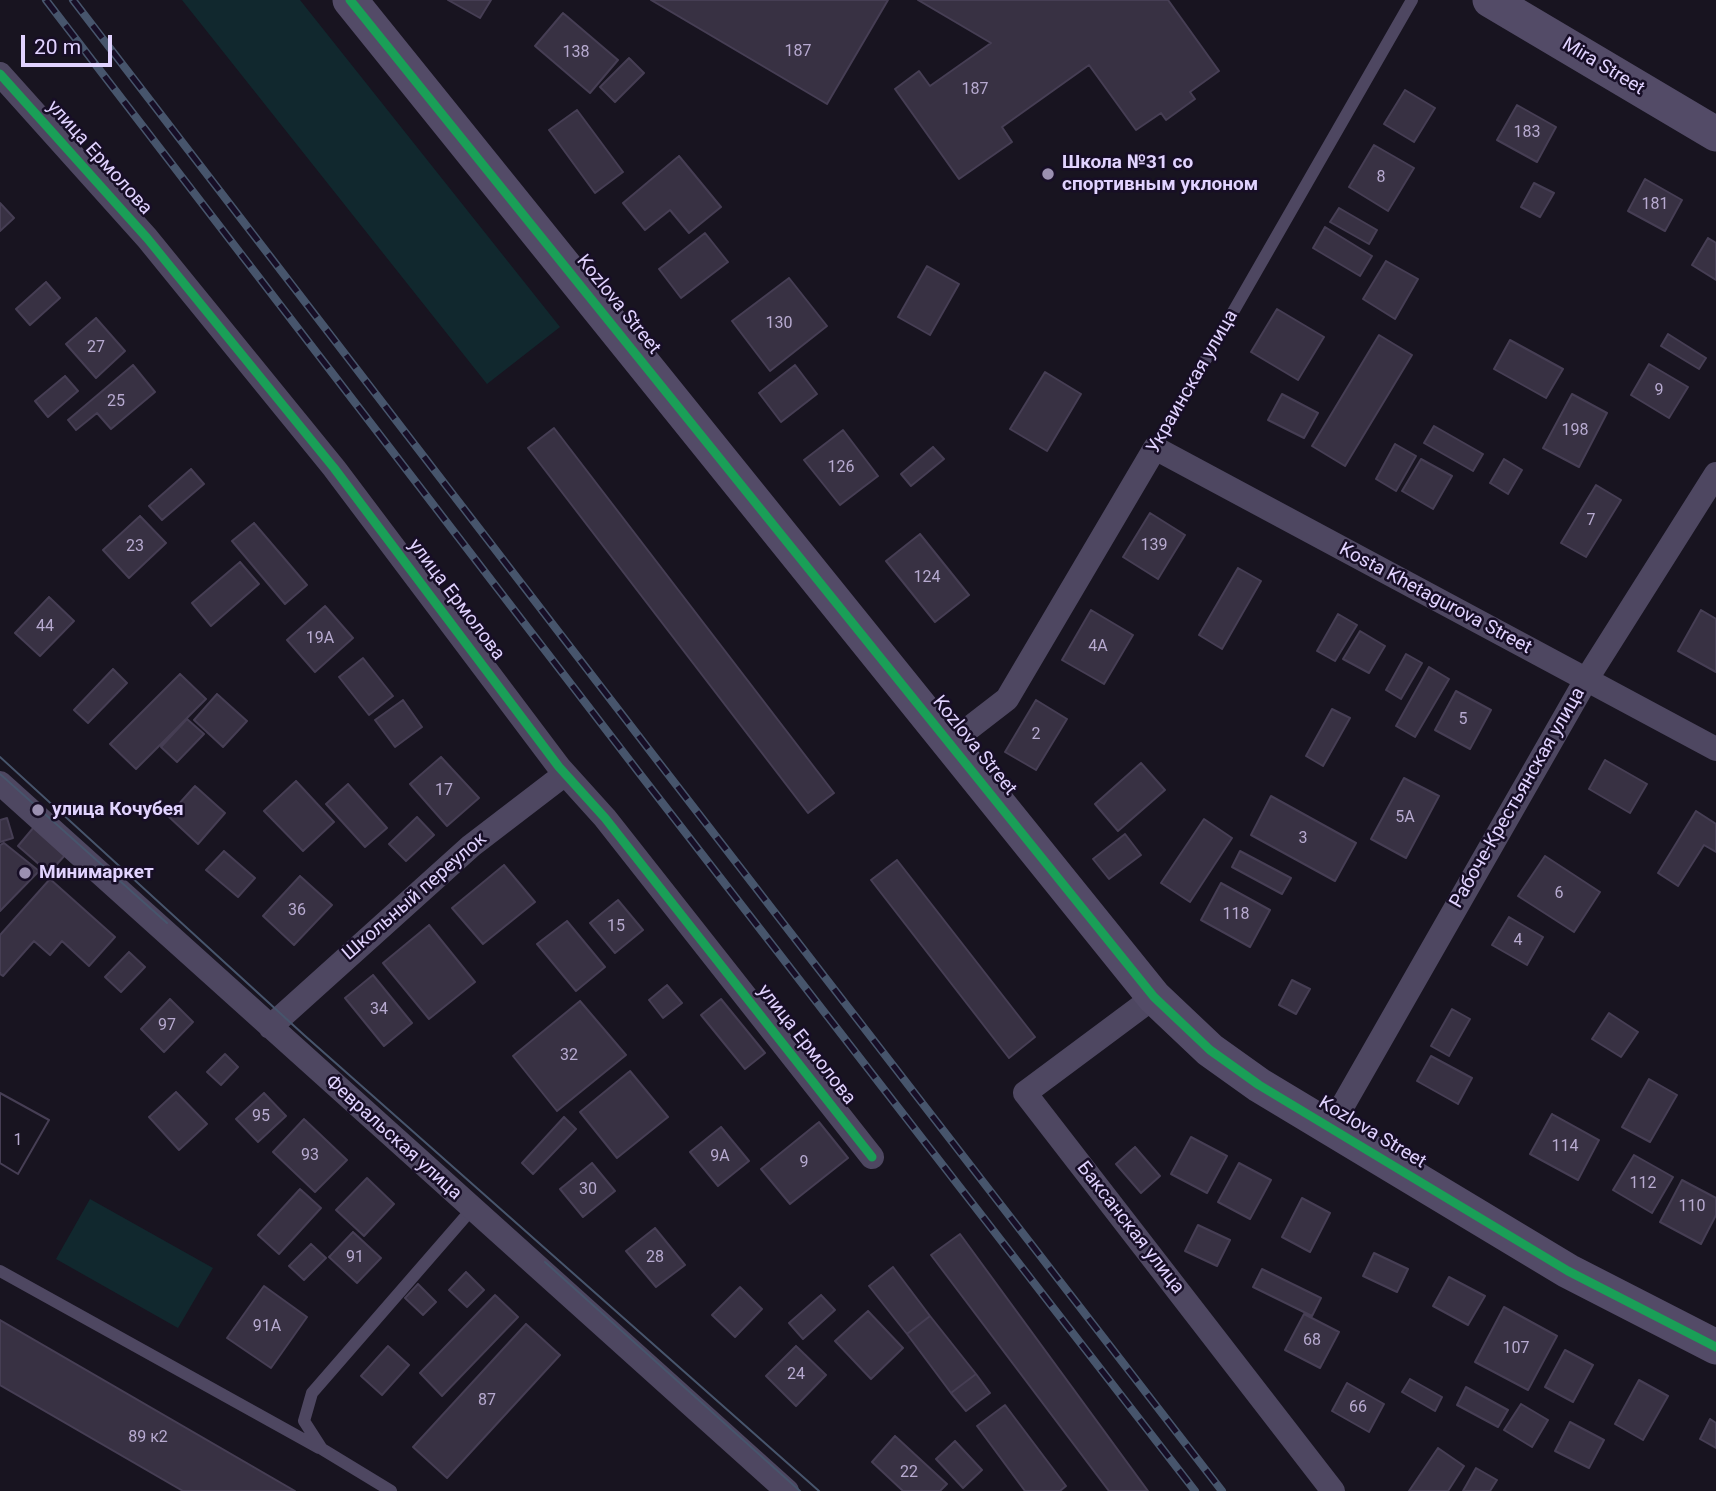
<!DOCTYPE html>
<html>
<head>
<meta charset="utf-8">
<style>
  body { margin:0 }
  #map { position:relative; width:1716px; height:1491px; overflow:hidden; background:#181420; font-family:Roboto,sans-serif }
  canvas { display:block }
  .scale { position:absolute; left:21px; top:35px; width:91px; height:32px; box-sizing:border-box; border:4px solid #e1d3ff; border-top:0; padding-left:9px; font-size:21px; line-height:24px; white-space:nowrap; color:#e1d3ff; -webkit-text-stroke:5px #170e26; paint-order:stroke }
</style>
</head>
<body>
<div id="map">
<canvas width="1716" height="1491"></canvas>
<div class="scale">20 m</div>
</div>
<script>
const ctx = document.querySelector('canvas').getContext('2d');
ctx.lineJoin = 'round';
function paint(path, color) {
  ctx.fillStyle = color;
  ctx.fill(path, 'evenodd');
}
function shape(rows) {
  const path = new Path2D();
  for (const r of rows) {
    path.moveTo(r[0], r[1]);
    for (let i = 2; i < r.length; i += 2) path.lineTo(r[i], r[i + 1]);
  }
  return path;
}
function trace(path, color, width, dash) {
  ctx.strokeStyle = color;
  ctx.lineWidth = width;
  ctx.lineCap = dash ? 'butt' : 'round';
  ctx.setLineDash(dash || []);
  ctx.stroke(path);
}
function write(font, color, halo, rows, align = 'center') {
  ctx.font = font + ' Roboto,sans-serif';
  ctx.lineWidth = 5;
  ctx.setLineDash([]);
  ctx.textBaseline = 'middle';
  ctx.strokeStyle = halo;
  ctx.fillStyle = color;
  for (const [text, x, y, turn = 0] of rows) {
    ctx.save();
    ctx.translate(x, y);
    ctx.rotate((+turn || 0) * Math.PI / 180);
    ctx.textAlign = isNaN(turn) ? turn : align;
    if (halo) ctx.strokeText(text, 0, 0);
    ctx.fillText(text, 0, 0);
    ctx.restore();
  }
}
paint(shape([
  [182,0,300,0,560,327,487,384],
  [90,1199,213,1268,178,1328,56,1259]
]), '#11282e');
const building = shape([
  [448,0,491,0,480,18,448,0],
  [651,0,888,0,827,104,651,0],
  [918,0,1168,0,1219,71,1190,92,1195,99,1166,120,1161,113,1136,130,1089,65,1002,127,1012,142,959,179,895,89,919,71,930,86,991,43,918,0],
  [563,13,618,60,590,93,535,46,563,13],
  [629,58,644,73,615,102,600,87,629,58],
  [1405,90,1435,108,1414,142,1384,124,1405,90],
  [1517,105,1556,127,1537,162,1497,140,1517,105],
  [577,110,623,172,595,193,549,130,577,110],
  [1374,145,1414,168,1388,211,1349,187,1374,145],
  [679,156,721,207,689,233,670,210,645,230,623,203,679,156],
  [1645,179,1682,200,1665,231,1628,211,1645,179],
  [1534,183,1554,193,1540,217,1521,207,1534,183],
  [0,203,14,218,0,231,0,203],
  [1339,208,1377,230,1369,244,1330,222,1339,208],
  [1325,227,1372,256,1360,276,1313,248,1325,227],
  [705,233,728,262,681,298,659,269,705,233],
  [1708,238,1716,243,1716,280,1692,265,1708,238],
  [1386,261,1418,279,1395,319,1363,299,1386,261],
  [927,266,959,284,930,335,898,317,927,266],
  [789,278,827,326,770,371,732,321,789,278],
  [46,282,60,298,30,325,16,309,46,282],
  [1277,309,1324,337,1298,380,1251,352,1277,309],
  [96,318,125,351,96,378,66,344,96,318],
  [1668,334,1706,358,1699,369,1661,346,1668,334],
  [1379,335,1412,355,1345,466,1312,446,1379,335],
  [1510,340,1563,369,1546,398,1494,369,1510,340],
  [1649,364,1688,387,1669,418,1631,395,1649,364],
  [133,365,155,392,111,429,97,413,76,430,68,420,133,365],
  [795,365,817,394,781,422,759,393,795,365],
  [1045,372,1081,394,1047,451,1010,429,1045,372],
  [65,376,78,391,48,417,35,401,65,376],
  [1282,394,1318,413,1304,438,1268,420,1282,394],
  [1572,394,1607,413,1579,467,1543,448,1572,394],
  [1434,426,1483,454,1473,471,1424,443,1434,426],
  [554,428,834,793,808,813,528,448,554,428],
  [843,430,878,476,840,505,804,460,843,430],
  [1395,444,1416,456,1396,491,1376,479,1395,444],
  [933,447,944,459,911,486,901,474,933,447],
  [1421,459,1452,476,1433,509,1402,491,1421,459],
  [1504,459,1522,470,1508,494,1490,483,1504,459],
  [191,469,204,484,162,520,149,506,191,469],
  [1596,485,1621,500,1586,557,1561,543,1596,485],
  [1150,513,1185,535,1158,579,1123,557,1150,513],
  [140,516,166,543,129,578,103,550,140,516],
  [254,523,307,585,285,604,232,541,254,523],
  [920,534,969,595,935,622,886,561,920,534],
  [240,562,259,584,211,626,192,603,240,562],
  [1238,568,1261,581,1222,649,1199,635,1238,568],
  [49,597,74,621,40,656,15,633,49,597],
  [325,606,353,638,315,672,287,640,325,606],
  [1091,610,1133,635,1104,684,1062,660,1091,610],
  [1701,610,1716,619,1716,672,1678,651,1701,610],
  [1338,614,1357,625,1335,661,1317,651,1338,614],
  [1360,631,1385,646,1369,673,1343,659,1360,631],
  [1406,654,1422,663,1401,699,1386,690,1406,654],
  [363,658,393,696,369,715,339,677,363,658],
  [1429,667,1449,679,1415,737,1396,726,1429,667],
  [113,669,127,683,88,723,74,710,113,669],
  [180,674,206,699,136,769,110,744,180,674],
  [1456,691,1491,710,1470,749,1435,730,1456,691],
  [217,694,247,721,223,747,194,720,217,694],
  [403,700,422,727,395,747,375,720,403,700],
  [1036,700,1067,719,1036,770,1005,752,1036,700],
  [1332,709,1350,718,1323,766,1306,756,1332,709],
  [187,719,204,734,177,762,161,747,187,719],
  [441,757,479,798,447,826,410,784,441,757],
  [1605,760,1647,784,1630,813,1589,789,1605,760],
  [1141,763,1165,790,1118,831,1095,804,1141,763],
  [1404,778,1439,796,1406,858,1371,839,1404,778],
  [296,781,334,822,303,851,264,811,296,781],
  [348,784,387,828,365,847,326,804,348,784],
  [195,786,225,813,198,844,168,816,195,786],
  [1271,796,1356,843,1335,881,1251,835,1271,796],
  [1696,811,1716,824,1716,852,1704,845,1678,886,1658,873,1696,811],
  [417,817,434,835,406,861,389,844,417,817],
  [7,818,13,838,0,842,0,820,7,818],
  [1204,819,1232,838,1190,902,1161,883,1204,819],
  [34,827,66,854,49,873,18,846,34,827],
  [1125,834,1141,855,1109,879,1093,859,1125,834],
  [4,843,39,871,0,911,0,845,4,843],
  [224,851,255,878,238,897,206,870,224,851],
  [1240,851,1291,878,1282,894,1232,867,1240,851],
  [1545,856,1600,892,1574,932,1518,896,1545,856],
  [897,860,1035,1037,1009,1058,871,880,897,860],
  [504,865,535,902,483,944,452,908,504,865],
  [300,876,332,905,294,945,263,916,300,876],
  [50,879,115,937,89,966,62,941,50,955,34,941,3,976,0,974,0,935,50,879],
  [1221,883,1270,910,1250,947,1201,920,1221,883],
  [618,900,643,930,615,953,590,923,618,900],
  [1509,917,1543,937,1527,965,1492,945,1509,917],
  [567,921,605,967,576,991,537,944,567,921],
  [429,925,475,982,429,1019,383,963,429,925],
  [129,952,145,967,121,992,105,977,129,952],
  [373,975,412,1023,384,1046,345,998,373,975],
  [1292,980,1310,989,1296,1014,1279,1005,1292,980],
  [667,985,682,1003,663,1018,649,1000,667,985],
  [170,999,193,1022,164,1052,141,1029,170,999],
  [721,999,765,1053,745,1069,701,1015,721,999],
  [580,1001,626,1055,557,1111,513,1056,580,1001],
  [1452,1009,1470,1019,1449,1056,1431,1046,1452,1009],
  [1609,1013,1638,1032,1621,1057,1592,1039,1609,1013],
  [225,1054,238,1067,221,1085,207,1072,225,1054],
  [1431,1056,1472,1078,1458,1104,1417,1081,1431,1056],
  [630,1071,668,1117,617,1158,580,1112,630,1071],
  [1649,1079,1677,1095,1650,1142,1622,1127,1649,1079],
  [176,1092,207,1124,179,1150,149,1117,176,1092],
  [0,1093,49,1120,18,1174,0,1163,0,1093],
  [0,1093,49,1120,18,1174,0,1163,0,1093],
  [264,1093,286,1116,258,1142,236,1119,264,1093],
  [1552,1114,1599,1140,1578,1180,1530,1154,1552,1114],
  [564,1117,576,1129,533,1174,522,1163,564,1117],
  [304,1119,347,1160,315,1192,273,1152,304,1119],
  [819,1122,848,1158,790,1204,761,1169,819,1122],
  [721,1127,749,1161,718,1186,690,1152,721,1127],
  [1191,1137,1227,1156,1207,1193,1171,1174,1191,1137],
  [1135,1147,1160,1176,1141,1193,1116,1164,1135,1147],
  [1634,1155,1673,1177,1652,1213,1613,1190,1634,1155],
  [592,1163,615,1191,583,1217,560,1189,592,1163],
  [1239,1163,1271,1180,1250,1219,1218,1202,1239,1163],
  [367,1178,394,1204,364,1236,336,1210,367,1178],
  [1682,1180,1716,1198,1716,1215,1701,1244,1660,1222,1682,1180],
  [300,1189,321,1208,279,1254,258,1235,300,1189],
  [1302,1198,1330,1213,1310,1252,1282,1237,1302,1198],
  [1198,1225,1230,1240,1217,1266,1185,1251,1198,1225],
  [655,1228,685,1265,656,1287,626,1251,655,1228],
  [353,1232,381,1258,357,1283,329,1257,353,1232],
  [960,1234,1148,1491,1109,1491,931,1255,960,1234],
  [311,1244,326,1258,304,1280,289,1266,311,1244],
  [1374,1253,1408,1269,1397,1292,1363,1276,1374,1253],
  [893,1267,930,1316,907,1334,869,1286,893,1267],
  [1262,1269,1321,1298,1312,1316,1253,1287,1262,1269],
  [466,1272,484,1290,467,1307,449,1290,466,1272],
  [1449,1277,1485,1296,1468,1325,1433,1306,1449,1277],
  [418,1284,436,1302,423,1315,405,1298,418,1284],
  [264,1286,307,1317,271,1368,227,1338,264,1286],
  [740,1287,762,1309,735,1337,712,1315,740,1287],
  [495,1295,518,1317,442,1396,420,1373,495,1295],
  [821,1295,835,1310,803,1339,789,1323,821,1295],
  [1504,1307,1557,1336,1528,1390,1475,1362,1504,1307],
  [868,1311,903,1348,871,1379,835,1341,868,1311],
  [1304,1314,1339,1332,1320,1368,1285,1350,1304,1314],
  [930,1316,976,1374,951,1393,907,1334,930,1316],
  [0,1320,295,1491,183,1491,0,1385,0,1320],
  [526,1324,560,1355,447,1478,413,1447,526,1324],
  [388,1346,409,1365,382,1395,361,1376,388,1346],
  [796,1346,826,1375,796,1406,766,1376,796,1346],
  [1565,1350,1593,1365,1573,1402,1545,1387,1565,1350],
  [976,1374,990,1393,966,1411,951,1393,976,1374],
  [1410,1379,1442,1397,1435,1411,1402,1392,1410,1379],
  [1639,1380,1668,1396,1643,1440,1615,1424,1639,1380],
  [1347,1383,1384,1404,1369,1432,1332,1411,1347,1383],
  [1466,1387,1508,1410,1498,1427,1457,1405,1466,1387],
  [1521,1404,1548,1420,1532,1447,1504,1430,1521,1404],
  [1005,1405,1066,1486,1060,1491,1025,1491,977,1426,1005,1405],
  [1710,1419,1716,1423,1716,1448,1700,1439,1710,1419],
  [1570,1422,1604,1440,1589,1468,1555,1451,1570,1422],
  [895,1436,947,1484,940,1491,903,1491,872,1462,895,1436],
  [955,1441,982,1470,963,1488,936,1459,955,1441],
  [1438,1448,1464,1466,1448,1491,1409,1491,1438,1448],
  [1476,1468,1497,1480,1490,1491,1463,1491,1476,1468]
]);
paint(building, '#383143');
trace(building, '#463e54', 2);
trace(shape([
  [1155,448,1412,0],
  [0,1271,319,1448],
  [391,1491,322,1449,304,1421,312,1393,472,1209]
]), '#4e4761', 12);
trace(shape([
  [0,74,147,238,334,468,559,767,605,818,872,1157],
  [950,743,1007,699,1155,448,1716,749],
  [0,783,787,1491],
  [1154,997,1025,1093,1333,1491],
  [270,1027,471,846,565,774],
  [1330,1128,1586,680,1716,474]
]), '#4e4761', 24);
trace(shape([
  [350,0,1154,997,1210,1050,1259,1085,1568,1271,1716,1347],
  [1490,0,1716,134]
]), '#534b67', 35);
trace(shape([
  [0,757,304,1035,819,1491],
  [0,774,167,923],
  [545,1262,800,1491]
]), '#47556c', 2);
const rail = shape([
  [46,0,640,774,1195,1491],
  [73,0,657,760,1222,1491]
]);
trace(rail, '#47556c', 8);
trace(rail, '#170e26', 5, [16]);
trace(shape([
  [350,0,1154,997,1210,1050,1259,1085,1568,1271,1716,1347],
  [0,74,147,238,334,468,559,767,605,818,872,1157]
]), '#1a9f57', 9);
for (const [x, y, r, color] of [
  [1048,174,7,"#9b90b1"],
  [38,810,7,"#9b90b1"],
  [25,873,7,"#9b90b1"]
]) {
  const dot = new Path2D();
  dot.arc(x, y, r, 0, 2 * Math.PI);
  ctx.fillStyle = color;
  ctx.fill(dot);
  trace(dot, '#170e26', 2.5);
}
write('16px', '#b7aad0', null, [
  ["187",798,52],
  ["138",576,53],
  ["187",975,90],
  ["183",1527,133],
  ["8",1381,178],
  ["181",1655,205],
  ["130",779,324],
  ["27",96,348],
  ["9",1659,391],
  ["25",116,402],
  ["198",1575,431],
  ["126",841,468],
  ["7",1591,521],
  ["139",1154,546],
  ["23",135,547],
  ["124",927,578],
  ["44",45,627],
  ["19А",320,639],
  ["4А",1098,647],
  ["5",1463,720],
  ["2",1036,735],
  ["17",444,791],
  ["5А",1405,818],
  ["3",1303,839],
  ["6",1559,894],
  ["36",297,911],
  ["118",1236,915],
  ["15",616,927],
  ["4",1518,941],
  ["34",379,1010],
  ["97",167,1026],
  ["32",569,1056],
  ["95",261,1117],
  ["1",18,1141],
  ["114",1565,1147],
  ["93",310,1156],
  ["9А",720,1157],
  ["9",804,1163],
  ["112",1643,1184],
  ["30",588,1190],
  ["110",1692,1207],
  ["91",355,1258],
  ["28",655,1258],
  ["91А",267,1327],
  ["68",1312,1341],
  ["107",1516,1349],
  ["24",796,1375],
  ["87",487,1401],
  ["66",1358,1408],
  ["89 к2",148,1438],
  ["22",909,1473]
]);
write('19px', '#e1d3ff', '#170e26', [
  ["Mira Street",1603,67,31],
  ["улица Ермолова",99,158,48],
  ["Kozlova Street",618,305,51],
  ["Украинская улица",1193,382,-60],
  ["Kosta Khetagurova Street",1435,599,28],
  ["улица Ермолова",456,600,53],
  ["Kozlova Street",974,746,51],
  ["Рабоче-Крестьянская улица",1518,798,-60],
  ["Школьный переулок",415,897,-41],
  ["улица Ермолова",806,1045,52],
  ["Kozlova Street",1372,1133,31],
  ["Февральская улица",393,1138,42],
  ["Баксанская улица",1130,1228,52]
]);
write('bold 19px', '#e1d3ff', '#170e26', [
  ["Школа №31 со",1062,163],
  ["спортивным уклоном",1062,185],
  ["улица Кочубея",52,810],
  ["Минимаркет",39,873]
], 'left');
</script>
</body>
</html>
